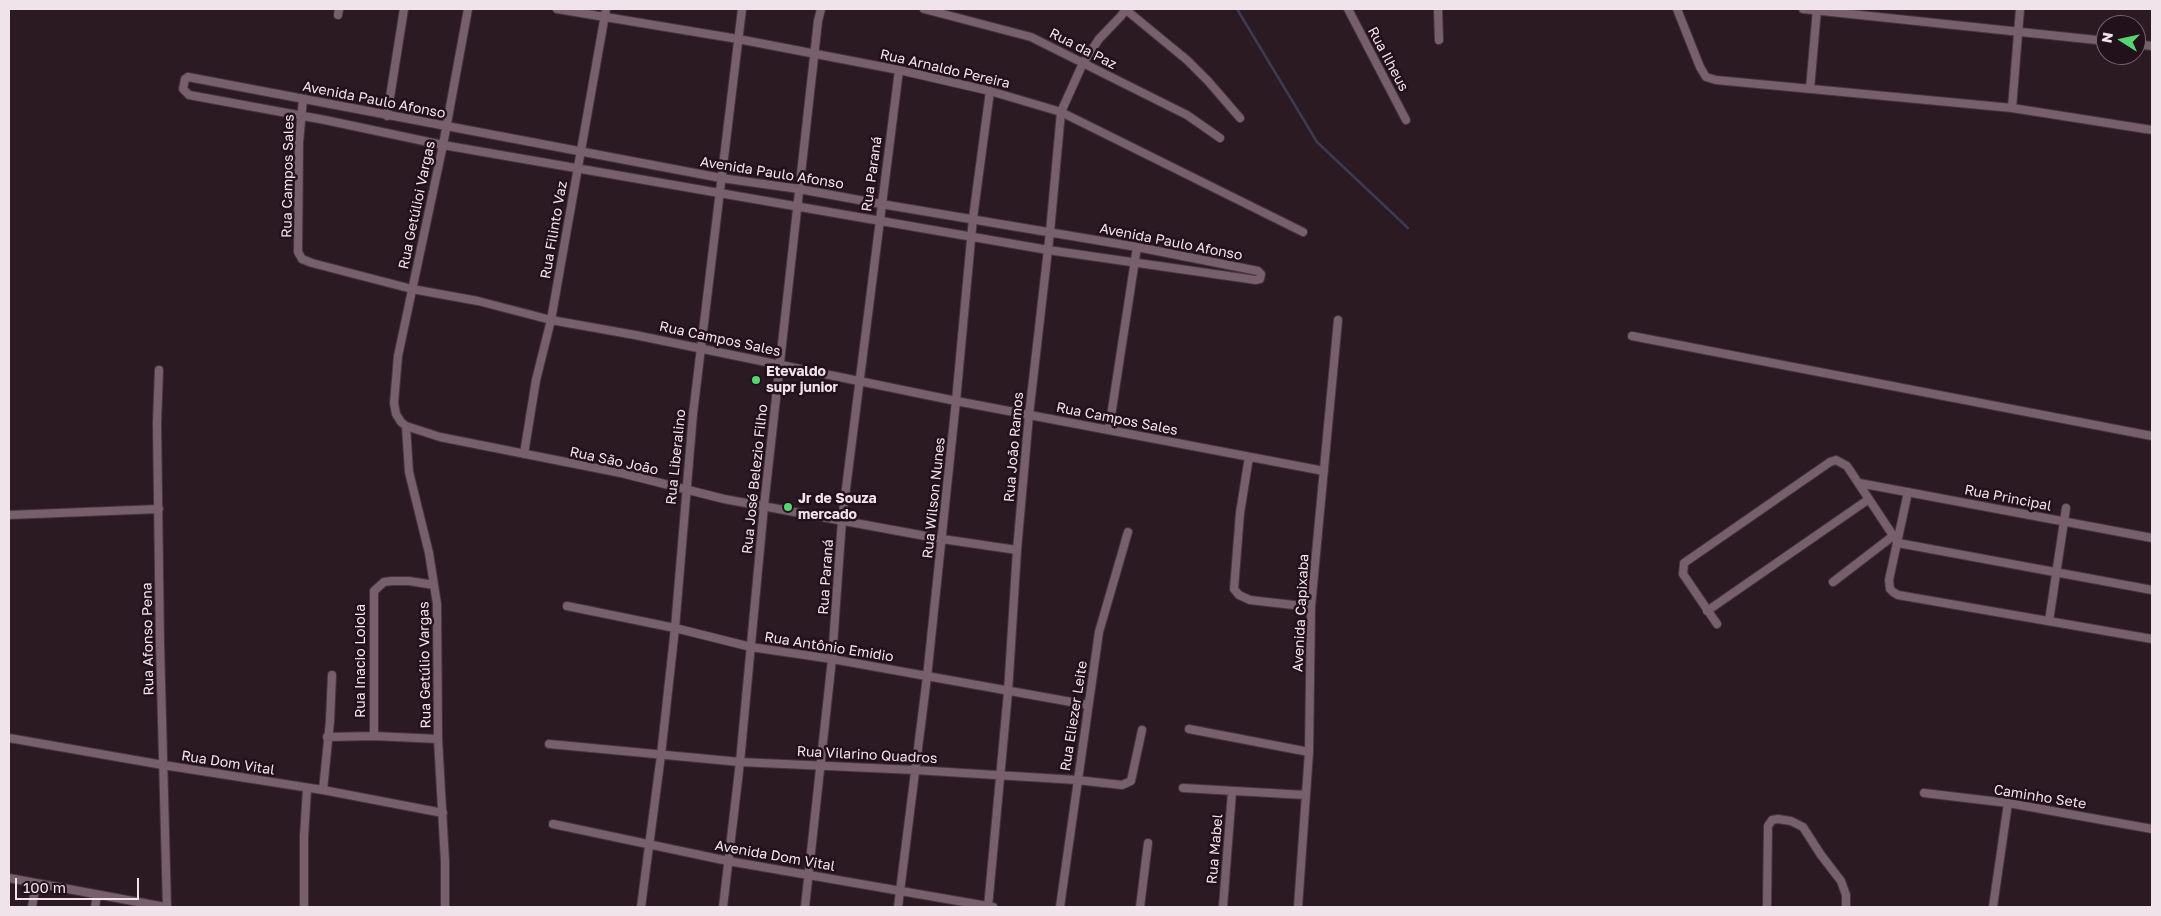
<!DOCTYPE html>
<html>
<head>
<meta charset="utf-8">
<style>
  body { margin:0 }
  #map { position:relative; width:2161px; height:916px; overflow:hidden; background:#2c1a23; font-family:"Golos Text",sans-serif }
  canvas { display:block }
  .frame { position:absolute; inset:0; border:10px solid #f1e3ea; pointer-events:none }
  .north { position:absolute; left:2096px; top:15px; width:50px; height:50px; box-sizing:border-box; background:#22111a; border:1px solid #75656d; border-radius:50%; rotate:280deg; font-size:14px; font-weight:700; line-height:20px; text-align:center; color:#f1e3ea }
  .north::after { content:''; display:block; margin:auto; width:18px; height:22px; background:#57d570; clip-path:polygon(50% 0,100% 100%,50% 72%,0 100%) }
  .scale { position:absolute; left:15px; top:878px; width:124px; height:22px; box-sizing:border-box; border:2px solid #f1e3ea; border-top:0; padding-left:6px; font-size:15px; line-height:18px; white-space:nowrap; color:#f1e3ea; -webkit-text-stroke:4px #22111a; paint-order:stroke }
</style>
</head>
<body>
<div id="map">
<canvas width="2161" height="916"></canvas>
<div class="frame"></div>
<div class="north">N</div>
<div class="scale">100 m</div>
</div>
<script>
const ctx = document.querySelector('canvas').getContext('2d');
ctx.lineJoin = 'round';
function shape(rows) {
  const path = new Path2D();
  for (const r of rows) {
    path.moveTo(r[0], r[1]);
    for (let i = 2; i < r.length; i += 2) path.lineTo(r[i], r[i + 1]);
  }
  return path;
}
function trace(path, color, width, dash) {
  ctx.strokeStyle = color;
  ctx.lineWidth = width;
  ctx.lineCap = dash ? 'butt' : 'round';
  ctx.setLineDash(dash || []);
  ctx.stroke(path);
}
function write(font, color, halo, rows, align = 'center') {
  ctx.font = font + ' "Golos Text",sans-serif';
  ctx.lineWidth = 5;
  ctx.setLineDash([]);
  ctx.textBaseline = 'middle';
  ctx.strokeStyle = halo;
  ctx.fillStyle = color;
  for (const [text, x, y, turn = 0] of rows) {
    ctx.save();
    ctx.translate(x, y);
    ctx.rotate((+turn || 0) * Math.PI / 180);
    ctx.textAlign = isNaN(turn) ? turn : align;
    if (halo) ctx.strokeText(text, 0, 0);
    ctx.fillText(text, 0, 0);
    ctx.restore();
  }
}
trace(shape([
  [1237,9,1317,142,1408,228]
]), '#3b3b54', 2.5);
const minor = shape([
  [468,9,443,145,398,356,394,403,396,414,401,422,406,426,440,437,621,473,724,499,942,539,1017,550],
  [557,9,738,39,899,70,990,91,1061,112,1303,232],
  [924,9,1031,37,1187,115,1220,138],
  [1125,9,1187,60,1208,81,1240,118],
  [1348,9,1406,120],
  [1438,9,1439,40],
  [1677,9,1700,67,1706,77,1716,80,2012,108,2152,130],
  [1803,9,2106,41],
  [338,15,339,9],
  [2136,44,2152,46],
  [188,77,721,178,799,189,881,204,1137,247,1258,271,1261,274,1260,279,1256,280,1048,250,443,145,325,120,189,95,183,89,185,79,188,77],
  [1810,89,1817,9],
  [303,99,299,143,298,252,302,259,312,263,412,289,478,301,551,320,635,335,956,401,1324,471],
  [2012,108,2020,9],
  [387,116,404,9],
  [1632,336,2152,436],
  [159,370,157,423,160,645,167,907],
  [406,426,409,472,429,553,437,604,438,739,445,861,445,907],
  [1109,429,1137,247],
  [524,454,536,380,551,320,606,9],
  [1249,457,1240,513,1234,589,1239,595,1250,600,1311,607],
  [1859,483,2152,538],
  [1908,492,1889,580,1890,589,1893,592,1898,595,2152,639],
  [9,515,159,509],
  [1833,582,1893,536],
  [567,606,675,628,751,647,832,659,1088,705],
  [1707,611,1869,499],
  [2049,621,2066,508],
  [1717,624,1683,574,1684,563,1830,462,1836,460,1847,466,1898,543,2152,590],
  [1189,729,1309,752],
  [374,736,374,591,384,582,392,581,409,581,434,585],
  [327,737,374,736,438,739],
  [9,738,163,765,323,790,443,813],
  [549,744,740,762,915,770,1077,780,1122,785,1131,781,1142,730],
  [1183,788,1305,795],
  [323,790,330,721,332,675],
  [1924,793,2008,803,2152,829],
  [553,824,728,861,993,907],
  [9,878,165,907],
  [32,907,36,883],
  [95,907,97,895],
  [304,907,304,837,307,789],
  [641,907,661,755,675,628,693,414,742,9],
  [723,907,740,762,764,506,818,21,821,9],
  [805,907,832,659,842,520,899,70],
  [898,907,927,677,956,401,973,218,990,91],
  [988,907,1008,692,1017,550,1029,415,1050,232,1061,112,1083,63,1099,39,1121,16,1126,9],
  [1060,907,1099,632,1128,532],
  [1140,907,1148,843],
  [1223,907,1232,792],
  [1298,907,1309,752,1311,607,1338,320],
  [1767,907,1768,826,1772,820,1778,819,1791,821,1803,827,1821,855,1841,881,1846,895,1846,907],
  [1993,907,2008,803]
]);
trace(minor, '#45363e', 10);
trace(minor, '#77606b', 8);
for (const [x, y, r, color] of [
  [756,380,5,"#57d570"],
  [788,507,5,"#57d570"]
]) {
  const dot = new Path2D();
  dot.arc(x, y, r, 0, 2 * Math.PI);
  ctx.fillStyle = color;
  ctx.fill(dot);
  trace(dot, '#22111a', 2);
}
write('14px', '#f1e3ea', '#22111a', [
  ["Rua da Paz",1083,49,27],
  ["Rua Ilheus",1388,59,62],
  ["Rua Arnaldo Pereira",945,69,13],
  ["Avenida Paulo Afonso",374,100,11],
  ["Avenida Paulo Afonso",772,173,9],
  ["Rua Paraná",872,174,-82],
  ["Rua Campos Sales",288,176,-89],
  ["Rua Getúlioi Vargas",417,205,-78],
  ["Rua Filinto Vaz",554,230,-80],
  ["Avenida Paulo Afonso",1171,242,11],
  ["Rua Campos Sales",720,339,12],
  ["Rua Campos Sales",1117,419,11],
  ["Rua João Ramos",1014,447,-85],
  ["Rua Liberalino",676,457,-84],
  ["Rua São João",614,461,12],
  ["Rua José Belezio Filho",755,479,-84],
  ["Rua Wilson Nunes",934,498,-84],
  ["Rua Principal",2008,498,11],
  ["Rua Paraná",826,577,-86],
  ["Avenida Capixaba",1301,613,-87],
  ["Rua Afonso Pena",148,639,-91],
  ["Rua Antônio Emidio",829,647,9],
  ["Rua Inacio Loiola",361,661,-90],
  ["Rua Getúlio Vargas",425,665,-91],
  ["Rua Eliezer Leite",1074,716,-81],
  ["Rua Vilarino Quadros",867,755,3],
  ["Rua Dom Vital",228,763,9],
  ["Caminho Sete",2040,797,9],
  ["Rua Mabel",1215,849,-85],
  ["Avenida Dom Vital",775,856,10]
]);
write('bold 14px', '#f1e3ea', '#22111a', [
  ["Etevaldo",766,372],
  ["supr junior",766,388],
  ["Jr de Souza",798,499],
  ["mercado",798,515]
], 'left');
</script>
</body>
</html>
